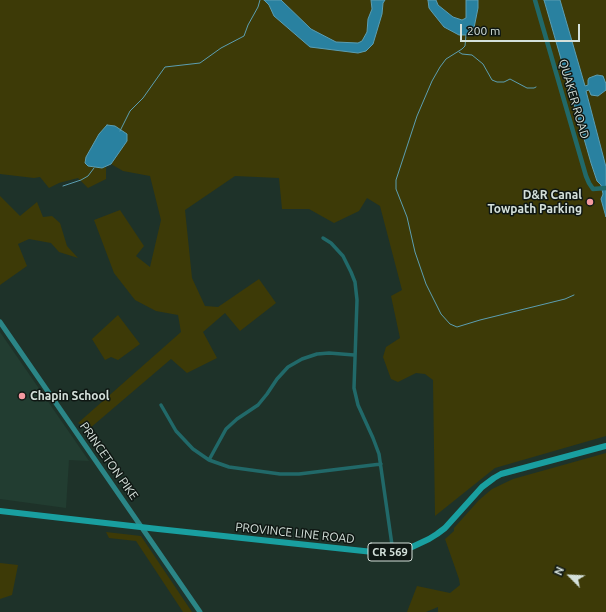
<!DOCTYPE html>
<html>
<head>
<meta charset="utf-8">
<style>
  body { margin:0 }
  #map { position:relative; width:606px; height:612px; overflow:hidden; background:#1e3229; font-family:Ubuntu,sans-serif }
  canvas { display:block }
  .north { position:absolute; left:550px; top:556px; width:40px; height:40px; -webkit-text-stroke:3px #0f1713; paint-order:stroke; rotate:294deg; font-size:11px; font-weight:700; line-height:16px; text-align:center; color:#d4e0da }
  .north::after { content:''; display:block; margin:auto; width:14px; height:18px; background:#d4e0da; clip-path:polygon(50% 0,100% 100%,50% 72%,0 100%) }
  .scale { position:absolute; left:460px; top:24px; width:120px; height:18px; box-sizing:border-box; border:2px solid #d4e0da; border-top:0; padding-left:5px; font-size:12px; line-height:14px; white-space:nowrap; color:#d4e0da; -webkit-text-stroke:3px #0f1713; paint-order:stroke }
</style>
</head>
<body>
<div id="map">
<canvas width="606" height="612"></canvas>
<div class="north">N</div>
<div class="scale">200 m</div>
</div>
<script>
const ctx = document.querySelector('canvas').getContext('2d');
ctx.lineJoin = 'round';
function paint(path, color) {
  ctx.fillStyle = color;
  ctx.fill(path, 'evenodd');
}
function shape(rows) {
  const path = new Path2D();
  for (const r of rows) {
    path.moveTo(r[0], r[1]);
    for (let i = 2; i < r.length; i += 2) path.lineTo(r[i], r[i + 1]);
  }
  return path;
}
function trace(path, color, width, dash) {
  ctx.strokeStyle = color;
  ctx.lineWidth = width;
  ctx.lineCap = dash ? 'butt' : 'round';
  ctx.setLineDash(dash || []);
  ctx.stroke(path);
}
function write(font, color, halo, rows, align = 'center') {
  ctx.font = font + ' Ubuntu,sans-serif';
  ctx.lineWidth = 3;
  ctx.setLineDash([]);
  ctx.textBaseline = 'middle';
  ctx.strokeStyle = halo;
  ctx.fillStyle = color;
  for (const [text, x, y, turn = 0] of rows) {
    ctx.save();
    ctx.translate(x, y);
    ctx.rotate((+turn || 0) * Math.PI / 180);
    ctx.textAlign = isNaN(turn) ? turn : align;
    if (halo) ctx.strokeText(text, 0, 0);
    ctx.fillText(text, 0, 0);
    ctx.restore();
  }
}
paint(shape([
  [0,332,89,461,69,460,66,508,0,499]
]), '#223d31');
paint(shape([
  [0,0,264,0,269,5,274,16,310,47,358,53,373,44,382,14,383,3,385,0,428,0,444,27,459,35,473,33,478,8,478,0,544,0,597,181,601,185,603,194,601,199,606,217,606,436,495,468,435,516,433,380,425,374,416,373,398,382,391,379,383,357,386,347,400,338,391,296,402,290,380,206,367,198,359,211,334,223,309,209,282,209,279,178,235,176,185,210,192,278,205,306,218,307,259,279,276,303,240,331,225,313,203,332,217,358,187,373,171,359,89,429,78,423,181,332,178,315,156,311,135,300,114,273,94,220,120,210,144,246,136,256,150,267,161,220,150,176,123,171,111,164,121,150,127,134,115,126,110,125,104,128,86,157,102,168,106,167,106,179,88,188,78,178,59,183,49,188,40,177,34,178,0,174],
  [281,0,371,0,372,9,368,19,367,32,362,41,358,43,337,42,311,29],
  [436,0,466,0,466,18,462,20,453,17,438,5],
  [560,0,606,0,606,84,603,77,585,86],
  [586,90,589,90,603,93,606,90,606,167],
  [0,196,20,216,37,202,43,217,52,216,60,223,67,246,78,258,59,252,51,243,29,239,18,244,27,266,0,285],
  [118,315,140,344,118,360,111,357,105,360,92,339],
  [606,453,606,612,438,612,438,607,426,612,407,612,417,586,450,593,460,585,459,579,445,539,454,531,454,528,479,500,492,489,513,479],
  [106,532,141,536,192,612,183,612,136,541,109,538],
  [0,563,18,565,12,595,0,599]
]), '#3d3a07');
const water = shape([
  [264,0,281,0,311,29,336,42,358,43,362,41,367,32,368,19,372,9,371,0,385,0,383,3,382,14,373,44,366,51,358,53,310,47,274,16,269,5,264,0],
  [428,0,436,0,438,5,453,17,462,20,466,18,466,0,478,0,478,8,473,33,467,35,459,35,444,27,432,12,429,8,428,0],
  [544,0,560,0,585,86,588,85,588,80,589,78,597,75,603,76,606,84,606,90,598,96,591,95,589,90,586,91,606,167,606,217,601,199,603,194,601,185,597,181,591,163,544,0],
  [107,125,115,126,127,134,127,141,111,164,102,168,88,166,85,163,86,157,99,134,107,125]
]);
paint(water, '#2981a0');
trace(water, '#5c9eb1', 1);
trace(shape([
  [466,35,465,46,462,49,446,59,440,67,432,81,417,116,396,180,396,189,407,217,415,252,426,284,441,314,450,324,457,327,480,320,565,299,574,295],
  [459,52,462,54,472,55,483,64,492,80,497,82,504,82,510,79,527,88,534,88,536,87],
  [120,131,130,111,143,98,165,67,200,63,221,48,244,36,248,25,258,7,260,0],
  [63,186,81,180,88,176,94,168]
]), '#5c9eb1', 1);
trace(shape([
  [323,238,331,243,343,256,351,272,355,282,357,300,354,388,358,405,373,438,379,454,393,552],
  [161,405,176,431,193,449,209,460,229,467,280,474,299,474,381,464],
  [209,460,226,429,237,419,258,405,267,394,277,379,288,367,302,359,317,354,329,353,354,355]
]), '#216969', 3.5);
trace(shape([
  [535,0,586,176,589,183,593,189,606,188]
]), '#216969', 4.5);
trace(shape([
  [0,322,200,612]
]), '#2b8687', 5);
trace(shape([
  [0,511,158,529,373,552,393,552,412,547,429,539,437,534,445,528,482,487,494,478,501,474,606,446]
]), '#199fa0', 6);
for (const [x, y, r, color] of [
  [590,202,4,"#f49aa0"],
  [22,396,4,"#f49aa0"]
]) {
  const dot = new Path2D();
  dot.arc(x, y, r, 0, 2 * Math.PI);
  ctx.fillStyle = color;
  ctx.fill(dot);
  trace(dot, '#0f1713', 1.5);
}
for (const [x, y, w] of [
  [390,552,44]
]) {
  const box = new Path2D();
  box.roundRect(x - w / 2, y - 9, w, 18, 3);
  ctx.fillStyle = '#0f1713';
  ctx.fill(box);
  trace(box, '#d4e0da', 1);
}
write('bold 11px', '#d4e0da', null, [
  ["CR 569",390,552]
]);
write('12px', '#d4e0da', '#0f1713', [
  ["QUAKER ROAD",574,99,74],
  ["PRINCETON PIKE",109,461,55],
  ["PROVINCE LINE ROAD",295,533,6]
]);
write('bold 12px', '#d4e0da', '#0f1713', [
  ["D&R Canal",582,195],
  ["Towpath Parking",582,209],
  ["Chapin School",30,396,"left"]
], 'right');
</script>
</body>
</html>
